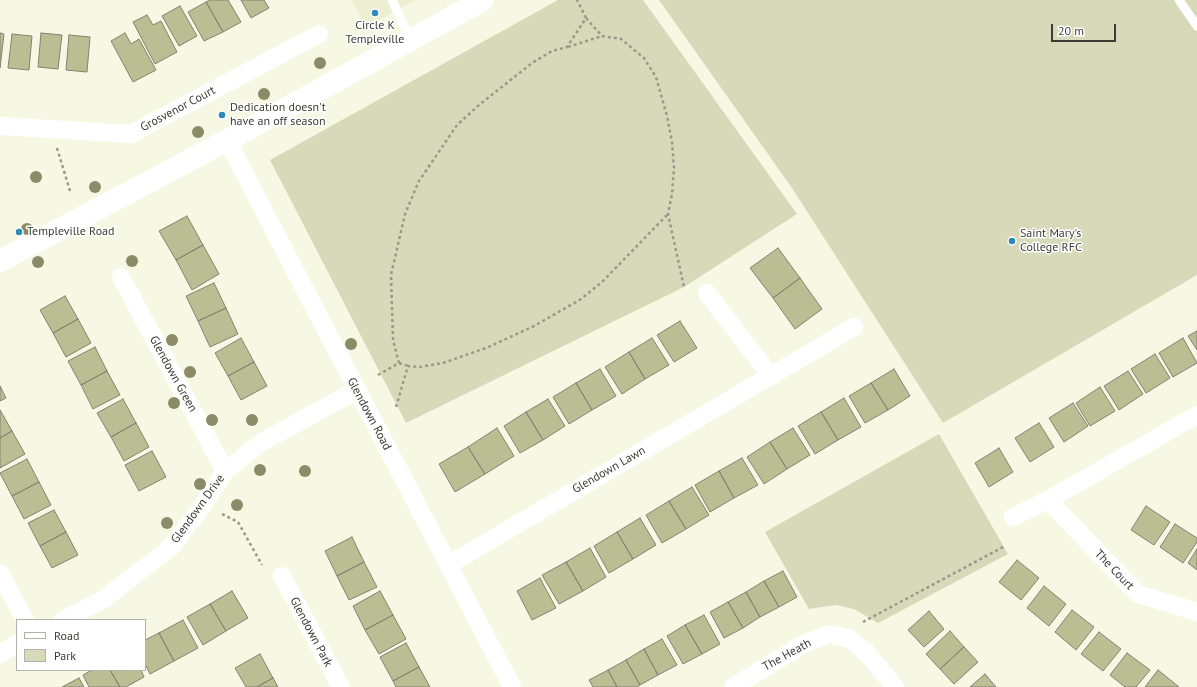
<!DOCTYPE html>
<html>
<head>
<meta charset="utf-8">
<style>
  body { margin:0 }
  #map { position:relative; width:1197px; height:687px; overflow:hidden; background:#f7f8e4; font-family:"PT Sans",sans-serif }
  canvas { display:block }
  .legend { position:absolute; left:16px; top:619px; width:130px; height:52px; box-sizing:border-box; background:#fff; border:1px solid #b1b1ae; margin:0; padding:5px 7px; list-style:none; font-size:12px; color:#3b3c34 }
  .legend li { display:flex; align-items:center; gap:8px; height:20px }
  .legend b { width:20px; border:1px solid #b1b1ae }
  .scale { position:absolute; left:1051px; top:24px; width:65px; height:18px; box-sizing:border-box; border:2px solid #3b3c34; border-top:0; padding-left:5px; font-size:12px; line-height:14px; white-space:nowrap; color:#3b3c34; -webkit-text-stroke:3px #fff; paint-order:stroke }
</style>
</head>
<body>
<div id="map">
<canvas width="1197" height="687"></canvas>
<ul class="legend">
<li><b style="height:5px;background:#fff"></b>Road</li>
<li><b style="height:11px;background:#d7d9b8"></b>Park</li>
</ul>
<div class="scale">20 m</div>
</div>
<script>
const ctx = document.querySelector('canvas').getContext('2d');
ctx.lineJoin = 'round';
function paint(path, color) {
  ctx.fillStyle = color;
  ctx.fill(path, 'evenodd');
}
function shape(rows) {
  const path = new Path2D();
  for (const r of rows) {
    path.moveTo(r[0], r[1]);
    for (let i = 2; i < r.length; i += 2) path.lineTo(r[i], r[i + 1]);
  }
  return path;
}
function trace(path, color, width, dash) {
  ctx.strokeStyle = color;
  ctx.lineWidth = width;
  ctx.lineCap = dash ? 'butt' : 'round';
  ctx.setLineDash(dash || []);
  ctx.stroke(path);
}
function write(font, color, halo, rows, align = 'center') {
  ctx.font = font + ' "PT Sans",sans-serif';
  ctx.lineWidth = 3;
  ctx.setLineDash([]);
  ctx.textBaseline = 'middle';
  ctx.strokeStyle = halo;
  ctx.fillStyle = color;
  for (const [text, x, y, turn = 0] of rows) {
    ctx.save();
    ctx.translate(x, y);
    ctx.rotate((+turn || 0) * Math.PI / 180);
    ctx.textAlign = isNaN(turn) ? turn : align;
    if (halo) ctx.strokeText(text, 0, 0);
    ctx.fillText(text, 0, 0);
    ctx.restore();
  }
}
paint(shape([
  [351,0,415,0,367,27]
]), '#eceed2');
paint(shape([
  [558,0,643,0,797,214,684,287,406,423,270,160],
  [659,0,1197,0,1197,275,943,423,792,188],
  [939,434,1008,554,878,623,854,609,836,605,809,609,765,532]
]), '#d7d9b8');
const building = shape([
  [210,0,228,0,241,22,223,32,206,2,210,0],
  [241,0,264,0,269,8,251,18,241,0],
  [206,2,223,32,204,41,188,12,206,2],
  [180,6,197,36,179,46,162,16,180,6],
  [147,15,153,25,161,21,177,52,155,64,133,22,147,15],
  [0,33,4,34,0,68,0,33],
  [41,33,62,35,58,69,38,67,41,33],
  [125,33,131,44,139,39,156,70,133,82,111,41,125,33],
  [12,34,32,36,29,70,8,68,12,34],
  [69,35,90,37,87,72,66,70,69,35],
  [187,216,203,245,176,260,159,231,187,216],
  [203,245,219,274,192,290,176,260,203,245],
  [778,248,800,278,773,298,750,268,778,248],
  [800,278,822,309,795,329,773,298,800,278],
  [214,283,226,308,198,321,186,296,214,283],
  [65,296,78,319,53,333,40,310,65,296],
  [226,308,238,334,210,347,198,321,226,308],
  [78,319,91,343,66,357,53,333,78,319],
  [680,321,697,348,674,362,657,335,680,321],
  [1197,331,1197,350,1188,336,1197,331],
  [241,338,254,362,228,376,215,353,241,338],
  [652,338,669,365,645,379,629,352,652,338],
  [1183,338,1197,363,1173,377,1159,353,1183,338],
  [95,347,107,371,81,385,68,361,95,347],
  [629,352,645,379,622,394,605,367,629,352],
  [1155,354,1170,378,1146,393,1131,369,1155,354],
  [254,362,267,386,241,400,228,376,254,362],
  [600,369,616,396,592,410,576,383,600,369],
  [894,369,910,396,888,410,871,383,894,369],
  [107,371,120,395,93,409,81,385,107,371],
  [1128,371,1143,394,1119,410,1104,386,1128,371],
  [576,383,592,410,569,424,553,397,576,383],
  [871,383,888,410,865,423,849,396,871,383],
  [0,386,6,398,0,401,0,386],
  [1100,387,1115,411,1090,426,1076,403,1100,387],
  [844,398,861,427,838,440,821,412,844,398],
  [123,399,136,423,111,437,97,413,123,399],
  [548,399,565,426,543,440,526,412,548,399],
  [1073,403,1088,426,1064,442,1049,418,1073,403],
  [0,410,12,431,0,438,0,410],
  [526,412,543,440,520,453,504,426,526,412],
  [821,412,838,440,815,454,798,426,821,412],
  [136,423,149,447,124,461,111,437,136,423],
  [1039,423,1054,447,1030,462,1015,438,1039,423],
  [497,428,514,456,485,474,468,447,497,428],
  [793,428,810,455,787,469,770,442,793,428],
  [12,431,25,454,0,468,0,438,12,431],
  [770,442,787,469,764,484,747,457,770,442],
  [468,447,485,474,455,492,439,464,468,447],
  [999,448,1013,472,989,487,975,463,999,448],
  [152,451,166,477,139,491,125,465,152,451],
  [742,458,758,485,734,498,719,471,742,458],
  [27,459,39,482,12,496,0,473,27,459],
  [719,471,734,498,710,512,695,485,719,471],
  [39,482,51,505,24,519,12,496,39,482],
  [692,487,709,515,686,529,669,501,692,487],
  [669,501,686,529,662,543,646,515,669,501],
  [1146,506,1170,522,1154,545,1131,530,1146,506],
  [54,510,66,532,40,546,28,523,54,510],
  [640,518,656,545,633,559,617,532,640,518],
  [1175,524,1197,538,1197,542,1183,563,1160,547,1175,524],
  [66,532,78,555,52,568,40,546,66,532],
  [617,532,633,559,609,573,594,546,617,532],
  [352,537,364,562,337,576,325,551,352,537],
  [590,548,606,577,583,591,566,562,590,548],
  [1197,549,1197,570,1188,563,1197,549],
  [1017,560,1039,578,1021,600,999,582,1017,560],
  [364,562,377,587,349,600,337,576,364,562],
  [566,562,583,591,559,604,542,575,566,562],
  [783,571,797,597,779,607,764,581,783,571],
  [540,578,556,608,532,620,517,591,540,578],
  [764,581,779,607,760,617,746,592,764,581],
  [1044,586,1066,604,1049,626,1027,608,1044,586],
  [232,591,248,618,226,631,210,604,232,591],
  [380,591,393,615,365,630,353,606,380,591],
  [746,592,760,617,743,628,728,602,746,592],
  [728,602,743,628,724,638,710,612,728,602],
  [210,604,226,631,203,645,187,617,210,604],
  [1072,610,1094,627,1076,650,1055,632,1072,610],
  [929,611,944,629,924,647,908,630,929,611],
  [393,615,406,639,379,654,365,630,393,615],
  [704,615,720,644,702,654,685,625,704,615],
  [183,620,198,648,174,661,159,633,183,620],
  [685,625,702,654,683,664,667,636,685,625],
  [950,631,964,647,940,669,926,654,950,631],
  [1099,632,1121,649,1103,671,1081,654,1099,632],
  [159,633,174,661,150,674,145,664,145,640,159,633],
  [662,639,677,665,658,675,644,649,662,639],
  [406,643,419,667,393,681,380,657,406,643],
  [964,647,978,662,954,684,940,669,964,647],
  [644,649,658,675,640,685,626,660,644,649],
  [1127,653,1150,670,1136,687,1125,687,1110,675,1127,653],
  [260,654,273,678,257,687,246,687,235,668,260,654],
  [626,660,640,685,637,687,617,687,608,670,626,660],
  [419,667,430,687,396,687,393,681,419,667],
  [92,670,110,670,120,687,89,687,83,675,92,670],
  [110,670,141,670,144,677,126,687,120,687,110,670],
  [608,670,617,687,593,687,589,680,608,670],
  [1158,670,1179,687,1145,687,1158,670],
  [985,674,996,687,970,687,985,674],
  [79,678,84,687,62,687,79,678],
  [273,678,278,687,257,687,273,678]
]);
paint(building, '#bbbd92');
trace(building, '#828371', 1);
trace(shape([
  [586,18,602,36,621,39,644,58,656,77,667,116,672,142,674,168,672,194,668,214,684,287],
  [568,47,602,36],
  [57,148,70,191],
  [399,363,408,366],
  [378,375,399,363,393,340,391,275,405,214,419,181,457,125,479,105,532,63,552,51,567,47,586,18,577,0],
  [396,407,408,366,420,367,443,363,486,348,534,326,562,310,581,299,602,282,668,214],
  [222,514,238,522,262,565],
  [863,622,1005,546]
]), '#999a8c', 2.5, [3, 3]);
trace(shape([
  [392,0,410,39],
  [1179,0,1197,26]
]), '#fff', 9);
trace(shape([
  [0,126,131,134,319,34],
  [227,140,512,687],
  [121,277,225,471],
  [707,293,771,376],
  [1048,500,1138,594,1197,612],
  [1013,517,1048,500,1197,415],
  [448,565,854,327],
  [0,573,25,620],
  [282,576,341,687],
  [63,620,104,599,170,548,204,504,225,471,262,442,357,390],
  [0,654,17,644],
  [733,687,807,642,831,634,850,639,867,653,895,687]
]), '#fff', 18);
trace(shape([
  [0,261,254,126,483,0]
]), '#fff', 22);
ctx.fillStyle = '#8b8c67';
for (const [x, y] of [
  [320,63],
  [264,94],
  [198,132],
  [36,177],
  [95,187],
  [27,229],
  [132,261],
  [38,262],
  [172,340],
  [351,344],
  [190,372],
  [174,403],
  [212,420],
  [252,420],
  [260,470],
  [305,471],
  [200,484],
  [237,505],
  [167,523]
]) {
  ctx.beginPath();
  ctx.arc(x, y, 6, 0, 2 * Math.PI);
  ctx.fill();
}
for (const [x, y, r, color] of [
  [375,13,4,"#2d8ab6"],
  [222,115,4,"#2d8ab6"],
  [19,232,4,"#2d8ab6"],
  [1012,241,4,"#2d8ab6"]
]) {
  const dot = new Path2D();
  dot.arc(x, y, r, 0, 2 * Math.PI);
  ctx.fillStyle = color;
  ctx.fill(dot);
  trace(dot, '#fff', 1.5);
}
write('12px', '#3b3c34', '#fff', [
  ["Circle K",375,26,"center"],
  ["Templeville",375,40,"center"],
  ["Dedication doesn't",230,108],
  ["have an off season",230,122],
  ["Templeville Road",27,232],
  ["Saint Mary's",1020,234],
  ["College RFC",1020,248]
], 'left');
write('12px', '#3b3c34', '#fff', [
  ["Grosvenor Court",178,109,-28],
  ["Glendown Green",173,374,61],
  ["Glendown Road",369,414,62],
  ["Glendown Lawn",609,470,-30],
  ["Glendown Drive",198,509,-54],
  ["The Court",1114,570,46],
  ["Glendown Park",311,632,62],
  ["The Heath",787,655,-29]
]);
</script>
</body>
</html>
